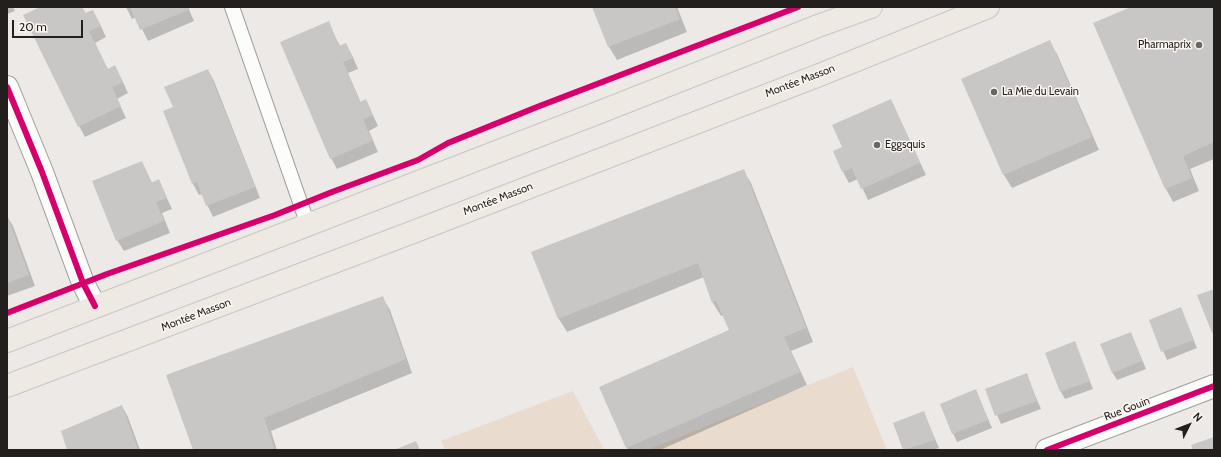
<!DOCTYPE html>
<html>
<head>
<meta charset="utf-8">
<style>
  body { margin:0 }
  #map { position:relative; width:1221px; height:457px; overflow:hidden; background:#ece9e6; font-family:Cabin,sans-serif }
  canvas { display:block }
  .frame { position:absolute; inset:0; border:8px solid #221f1d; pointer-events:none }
  .north { position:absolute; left:1169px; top:405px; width:40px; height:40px; -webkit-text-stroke:3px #fcf6f0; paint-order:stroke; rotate:48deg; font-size:11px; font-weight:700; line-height:16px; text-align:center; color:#221f1d }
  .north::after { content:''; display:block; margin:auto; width:14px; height:18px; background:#221f1d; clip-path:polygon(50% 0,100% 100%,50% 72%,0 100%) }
  .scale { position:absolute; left:12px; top:20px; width:71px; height:18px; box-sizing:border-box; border:2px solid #221f1d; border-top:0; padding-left:5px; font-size:12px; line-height:14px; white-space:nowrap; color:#221f1d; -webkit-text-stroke:3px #fcf6f0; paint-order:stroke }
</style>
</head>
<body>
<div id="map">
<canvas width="1221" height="457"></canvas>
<div class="frame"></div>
<div class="north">N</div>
<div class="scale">20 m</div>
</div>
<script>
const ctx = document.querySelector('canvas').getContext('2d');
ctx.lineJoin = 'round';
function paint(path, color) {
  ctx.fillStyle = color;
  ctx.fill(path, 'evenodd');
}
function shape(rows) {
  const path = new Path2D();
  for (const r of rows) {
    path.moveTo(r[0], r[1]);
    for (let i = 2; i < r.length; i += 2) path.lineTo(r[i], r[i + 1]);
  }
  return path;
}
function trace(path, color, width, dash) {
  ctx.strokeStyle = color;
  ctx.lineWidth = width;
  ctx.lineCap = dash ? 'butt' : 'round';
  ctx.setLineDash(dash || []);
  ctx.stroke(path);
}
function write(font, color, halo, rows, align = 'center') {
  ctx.font = font + ' Cabin,sans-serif';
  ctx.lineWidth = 3;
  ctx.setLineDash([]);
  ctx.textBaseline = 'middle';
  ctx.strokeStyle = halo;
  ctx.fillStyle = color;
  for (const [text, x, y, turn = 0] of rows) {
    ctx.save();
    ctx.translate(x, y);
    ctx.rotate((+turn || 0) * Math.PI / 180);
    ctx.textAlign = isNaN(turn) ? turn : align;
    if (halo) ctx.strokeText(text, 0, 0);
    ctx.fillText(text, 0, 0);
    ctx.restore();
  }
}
paint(shape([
  [853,367,887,450,647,450],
  [573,391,604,450,445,450,441,441]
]), '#e9dbce');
paint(shape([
  [7,7,13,7,15,11,7,14],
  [42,7,82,7,86,14,99,22,106,37,95,43,108,70,121,78,128,93,117,99,126,118,85,137,79,126],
  [126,7,188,7,194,21,148,41,136,17,132,19],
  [593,7,677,7,687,32,617,60,609,47],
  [1133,7,1214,7,1214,159,1190,169,1199,191,1173,202,1166,189,1094,24],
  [328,23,340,46,346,44,352,55,358,69,348,73,361,103,366,100,378,126,369,131,378,152,337,169,331,158],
  [1049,41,1057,54,1099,150,1012,188,1004,175,962,79],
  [208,70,214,81,260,198,213,217,202,194,199,195,193,184,164,111,174,107],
  [891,100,926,175,868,200,858,179,849,183,843,172,844,147],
  [142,162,152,183,159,181,172,209,162,213,170,233,124,251,117,240],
  [743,170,751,183,813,342,791,351,807,385,660,450,628,450,600,388,730,330,724,315,721,316,713,303,704,277,567,332,559,319,532,253],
  [7,216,13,226,35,286,7,296],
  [382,297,390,310,412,373,271,431,277,450,194,450],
  [1180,308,1197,348,1167,360,1150,320],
  [1131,333,1146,369,1117,380,1112,372],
  [1074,342,1093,389,1065,399,1061,392],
  [1026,374,1041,409,1001,424,986,389],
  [976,391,992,428,957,442,941,405],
  [122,406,128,417,140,450,68,450],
  [924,413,939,448,933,450,904,450,894,423]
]), '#0003');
paint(shape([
  [40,7,82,7,85,13,93,10,101,26,89,31,108,69,115,65,123,82,112,87,121,106,78,127,23,15],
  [130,7,187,7,188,10,140,30],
  [592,7,675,7,680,19,608,47],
  [1131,7,1214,7,1214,142,1183,156,1192,178,1165,189,1093,23],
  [329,21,339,46,346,43,353,58,343,62,360,102,366,99,373,115,363,119,372,141,330,159,280,42],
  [1050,40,1092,137,1003,175,961,79],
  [208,69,255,187,206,206,197,182,192,184,163,111,173,107,164,87],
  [891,99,920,163,861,189,852,168,842,172,833,151,842,147,832,125],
  [142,161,151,183,159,179,167,198,156,202,164,221,116,241,92,181],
  [744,169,806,328,784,337,800,372,626,448,599,387,729,330,716,301,712,303,698,263,558,319,531,252],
  [7,215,29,275,7,283],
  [1214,289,1214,332,1212,333,1197,295],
  [383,296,406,359,264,418,275,450,193,450,166,375],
  [1181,307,1194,340,1161,352,1149,320],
  [1131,332,1142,361,1112,373,1100,344],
  [1075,341,1090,381,1060,392,1045,353],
  [1027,373,1037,401,995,416,985,389],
  [976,389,988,420,952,434,940,404],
  [122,405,138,450,67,450,61,431],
  [924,411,935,440,903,450,893,423],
  [1214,437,1214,450,1193,450,1191,445],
  [416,441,420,450,394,450]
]), '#c9c7c5');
const service = shape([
  [232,7,308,225]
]);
const minor = shape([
  [7,87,42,172,83,283,95,306],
  [1047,450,1214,386]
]);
const primary = shape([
  [7,341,600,112,818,26,871,7],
  [7,386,421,229,822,74,988,7]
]);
trace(service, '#a19f9c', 16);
trace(minor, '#a19f9c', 24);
trace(primary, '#c7c6c5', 24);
trace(service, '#fcfcfb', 14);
trace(minor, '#fcfcfb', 22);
trace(primary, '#efe9e3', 22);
trace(shape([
  [7,87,42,172,83,283,95,306],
  [7,313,107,274,275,215,332,192,418,160,448,143,537,107,798,7],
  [1047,450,1214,386]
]), '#d6006c', 6);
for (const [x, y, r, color] of [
  [1199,45,4,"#696663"],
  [994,92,4,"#696663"],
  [877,145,4,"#696663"]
]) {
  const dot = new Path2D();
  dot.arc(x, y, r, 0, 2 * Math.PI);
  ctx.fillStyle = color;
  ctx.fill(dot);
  trace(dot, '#fcf6f0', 1.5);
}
write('11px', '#221f1d', '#fcf6f0', [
  ["Pharmaprix",1191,45,"right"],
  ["La Mie du Levain",1002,92],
  ["Eggsquis",885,145]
], 'left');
write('11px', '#221f1d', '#fcf6f0', [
  ["Montée Masson",800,81,-21],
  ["Montée Masson",498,199,-21],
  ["Montée Masson",196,315,-21],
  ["Rue Gouin",1127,409,-21]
]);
</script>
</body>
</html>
